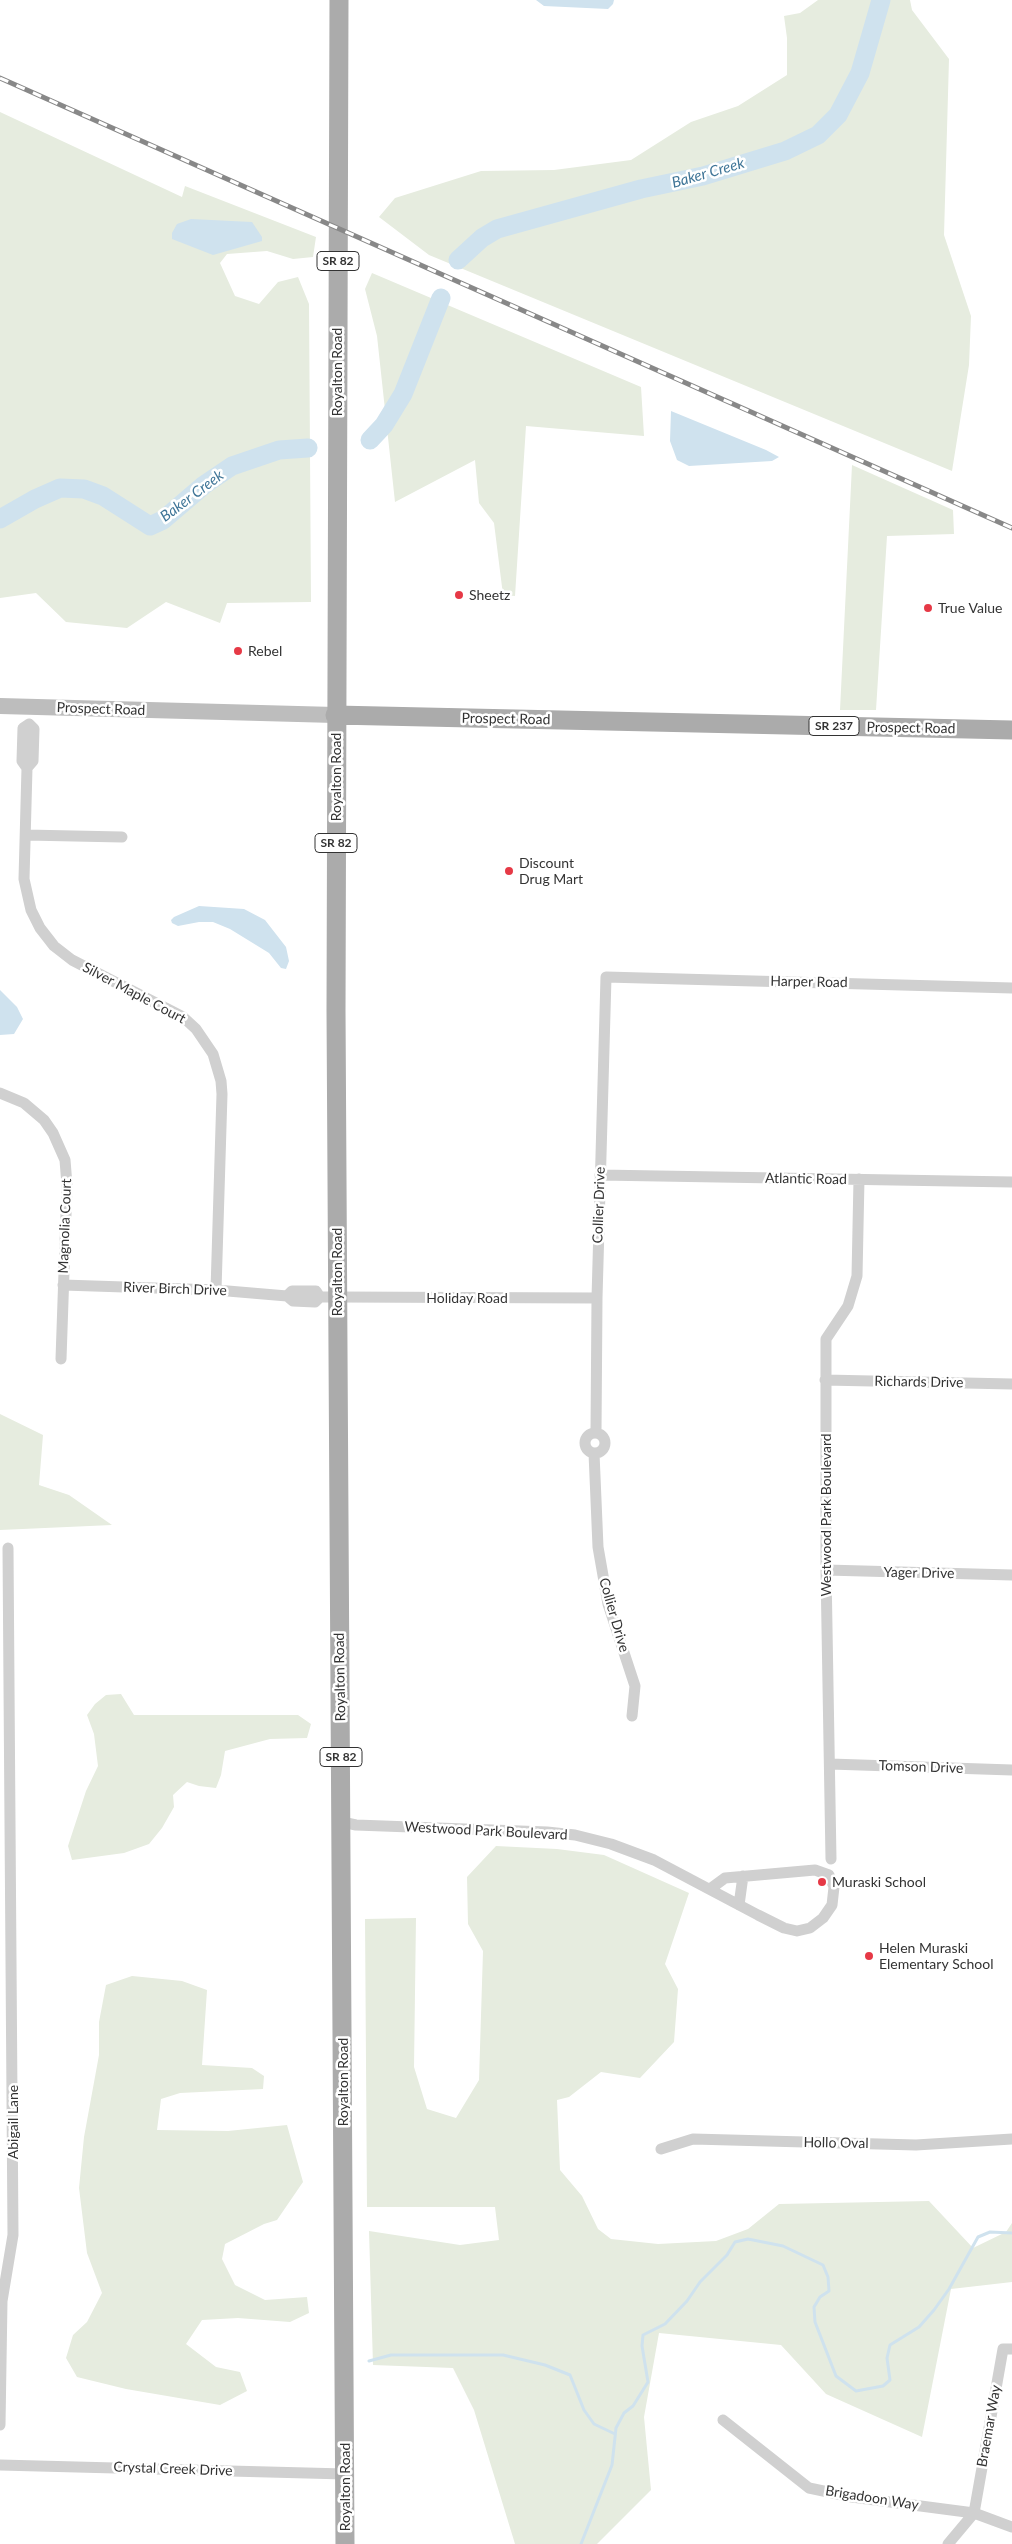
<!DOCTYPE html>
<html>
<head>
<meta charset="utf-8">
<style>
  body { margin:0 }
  canvas { display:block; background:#fff }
</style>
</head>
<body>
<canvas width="1012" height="2544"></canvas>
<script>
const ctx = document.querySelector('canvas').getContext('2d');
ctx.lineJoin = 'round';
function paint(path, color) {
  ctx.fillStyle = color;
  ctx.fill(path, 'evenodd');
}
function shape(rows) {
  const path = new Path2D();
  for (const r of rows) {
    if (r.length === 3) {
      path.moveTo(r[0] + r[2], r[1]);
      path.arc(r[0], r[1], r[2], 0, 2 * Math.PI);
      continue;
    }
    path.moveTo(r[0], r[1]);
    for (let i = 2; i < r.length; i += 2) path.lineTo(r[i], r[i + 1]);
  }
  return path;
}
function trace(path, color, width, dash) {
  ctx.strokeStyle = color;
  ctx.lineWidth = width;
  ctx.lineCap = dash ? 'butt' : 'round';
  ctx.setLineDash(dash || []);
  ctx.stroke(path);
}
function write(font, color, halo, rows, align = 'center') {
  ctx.font = font + ' Lato,sans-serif';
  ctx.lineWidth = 5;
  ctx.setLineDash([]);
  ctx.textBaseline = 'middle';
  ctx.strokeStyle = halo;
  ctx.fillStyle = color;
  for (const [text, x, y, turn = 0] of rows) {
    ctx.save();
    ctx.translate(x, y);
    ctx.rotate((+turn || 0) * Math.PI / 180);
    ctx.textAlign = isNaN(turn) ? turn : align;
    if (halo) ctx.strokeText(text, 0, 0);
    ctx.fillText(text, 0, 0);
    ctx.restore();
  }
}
paint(shape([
  [818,0,910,0,912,10,949,59,944,235,971,316,969,365,952,471,429,255,379,217,395,198,481,171,554,170,631,160,691,122,738,106,787,75,787,38,784,16,800,13],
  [0,112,182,197,185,186,316,237,313,257,293,259,267,251,227,254,220,263,235,296,259,304,278,282,298,277,309,304,311,602,227,603,220,623,166,602,127,628,66,622,36,593,0,598],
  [372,273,641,387,644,436,526,426,515,596,503,595,494,523,479,503,475,460,395,502,377,336,365,289],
  [852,465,953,510,954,534,887,536,876,710,840,710],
  [0,1414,43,1435,39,1485,69,1495,112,1525,0,1530],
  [121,1694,134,1715,298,1715,311,1724,307,1738,270,1739,225,1751,221,1775,216,1788,199,1786,187,1782,173,1795,174,1807,162,1828,149,1844,124,1853,72,1860,68,1846,86,1791,98,1766,94,1734,87,1715,95,1704,106,1695],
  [496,1846,557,1849,604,1855,689,1893,665,1964,678,1989,674,2042,640,2078,601,2072,569,2097,557,2100,560,2170,582,2196,598,2229,611,2239,658,2244,716,2241,748,2229,779,2204,929,2201,973,2248,1006,2232,1012,2223,1012,2282,951,2289,922,2437,826,2394,781,2345,659,2333,644,2417,651,2490,597,2544,515,2544,474,2410,453,2368,373,2365,369,2231,460,2245,499,2240,495,2207,367,2207,365,1919,416,1918,414,2067,427,2109,456,2118,479,2080,483,1951,468,1924,467,1877],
  [132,1976,182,1981,207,1990,202,2065,252,2068,264,2076,263,2089,180,2093,161,2099,157,2130,228,2131,287,2125,303,2182,277,2220,264,2224,225,2244,222,2259,235,2285,265,2300,307,2297,309,2313,290,2322,238,2318,202,2320,186,2344,216,2367,240,2372,247,2391,220,2405,126,2389,77,2377,66,2358,73,2335,87,2322,102,2293,87,2253,79,2188,84,2137,99,2055,99,2022,106,1985]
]), '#e6ecdf');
paint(shape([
  [536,0,614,0,613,4,608,9,544,6],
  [191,219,252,222,262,237,262,241,213,255,172,239,172,233,177,224],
  [671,411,766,450,779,457,772,461,689,466,677,460,670,441],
  [199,906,244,909,265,920,286,947,289,961,286,969,281,968,269,953,230,929,213,922,199,922,178,926,172,923,171,920,174,917],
  [0,990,17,1007,23,1019,14,1034,0,1035]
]), '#cfe2ee');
trace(shape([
  [369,2361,391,2355,503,2355,545,2365,570,2375,584,2410,594,2424,615,2434],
  [581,2544,612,2465,616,2428,624,2413,633,2406,648,2382,642,2346,643,2335,665,2324,687,2301,700,2282,727,2255,735,2242,748,2239,783,2246,823,2265,828,2277,829,2291,820,2297,814,2307,815,2322,836,2376,856,2391,883,2386,890,2380,887,2358,890,2345,919,2327,934,2310,949,2289,978,2237,990,2232,1012,2233]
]), '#cfe2ee', 3);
trace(shape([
  [458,260,482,238,497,229,641,189,703,176,785,151,818,135,838,115,860,73,881,0],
  [370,440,384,425,403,394,441,298],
  [0,519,35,499,60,488,84,489,103,496,150,526,163,520,204,485,232,466,279,450,308,448]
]), '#cfe2ee', 19);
trace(shape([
  [29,724,34,729,33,761,27,768,22,761,23,728,29,724],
  [27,768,24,879,31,910,40,928,54,946,72,960,183,1017,196,1029,213,1054,221,1081,222,1094,216,1290],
  [26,835,122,837],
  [0,1093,24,1103,44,1120,53,1133,65,1160,67,1185,61,1359],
  [600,1175,1012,1182],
  [63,1285,216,1290,287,1296],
  [320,1297,315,1302,293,1301,287,1296,292,1291,316,1291,320,1297,337,1297,597,1298],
  [825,1380,1012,1384],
  [596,1432,597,1298,606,977,1012,988],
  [595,1443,10],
  [594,1453,598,1547,608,1604,635,1686,632,1716],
  [826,1570,1012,1575],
  [830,1764,1012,1770],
  [342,1822,356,1825,547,1832,575,1835,611,1844,654,1860,758,1915,784,1928,797,1931,810,1928,823,1918,832,1905,834,1887,829,1875,815,1870,725,1878,710,1889],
  [831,1859,826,1570,826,1339,848,1306,857,1276,859,1179],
  [739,1905,743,1876],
  [661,2149,693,2139,916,2145,1012,2139],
  [723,2420,809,2488,852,2497,974,2513,1012,2527],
  [0,2425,2,2301,13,2235,8,1548],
  [0,2465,345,2474],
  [948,2544,974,2513,1003,2349,1012,2349]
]), '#d0d0d0', 11);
trace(shape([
  [0,706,335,715]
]), '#bdbdbd', 16);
trace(shape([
  [339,0,336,1009,345,2544],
  [335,715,1012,730]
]), '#ababab', 19);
const rail = shape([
  [0,78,1012,528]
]);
trace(rail, '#888', 5);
trace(rail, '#fff', 3, [9]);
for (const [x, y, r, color] of [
  [459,595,5,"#e63946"],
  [928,608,5,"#e63946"],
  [238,651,5,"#e63946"],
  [509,871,5,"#e63946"],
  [822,1882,5,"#e63946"],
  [869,1956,5,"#e63946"]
]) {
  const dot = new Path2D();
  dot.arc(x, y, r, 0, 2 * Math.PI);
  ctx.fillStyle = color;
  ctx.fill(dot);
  trace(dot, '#fff', 2);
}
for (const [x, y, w] of [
  [338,261,42],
  [834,726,50],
  [336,843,42],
  [341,1757,42]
]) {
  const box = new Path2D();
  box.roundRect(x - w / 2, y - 9.5, w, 19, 4);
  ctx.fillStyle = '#fff';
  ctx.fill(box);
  trace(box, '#333', 1);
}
write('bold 12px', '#333', null, [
  ["SR 82",338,261],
  ["SR 237",834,726],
  ["SR 82",336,843],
  ["SR 82",341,1757]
]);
write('14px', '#333', '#fff', [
  ["Royalton Road",337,372,-90],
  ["Prospect Road",101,709,2],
  ["Prospect Road",506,719,1],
  ["Prospect Road",911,728,1],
  ["Royalton Road",336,777,-90],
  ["Harper Road",809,982,1],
  ["Silver Maple Court",134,993,28],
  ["Atlantic Road",806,1179,1],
  ["Collier Drive",599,1205,-88],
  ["Magnolia Court",65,1226,-88],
  ["Royalton Road",337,1272,-90],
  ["River Birch Drive",175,1289,2],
  ["Holiday Road",467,1298],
  ["Richards Drive",919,1382,1],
  ["Westwood Park Boulevard",826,1515,-90],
  ["Yager Drive",919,1573,1],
  ["Collier Drive",614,1615,74],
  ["Royalton Road",340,1677,-91],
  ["Tomson Drive",921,1767,2],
  ["Westwood Park Boulevard",486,1831,3],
  ["Royalton Road",343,2082,-90],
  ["Abigail Lane",13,2122,-90],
  ["Hollo Oval",836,2143,1],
  ["Braemar Way",989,2426,-80],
  ["Crystal Creek Drive",173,2469,2],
  ["Royalton Road",345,2487,-90],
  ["Brigadoon Way",872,2498,9]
]);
write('14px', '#333', '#fff', [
  ["Sheetz",469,595],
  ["True Value",938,608],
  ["Rebel",248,651],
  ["Discount",519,863],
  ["Drug Mart",519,879],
  ["Muraski School",832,1882],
  ["Helen Muraski",879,1948],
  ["Elementary School",879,1964]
], 'left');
write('italic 15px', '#3f7597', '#fff', [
  ["Baker Creek",708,173,-16],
  ["Baker Creek",192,496,-37]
]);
</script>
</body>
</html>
